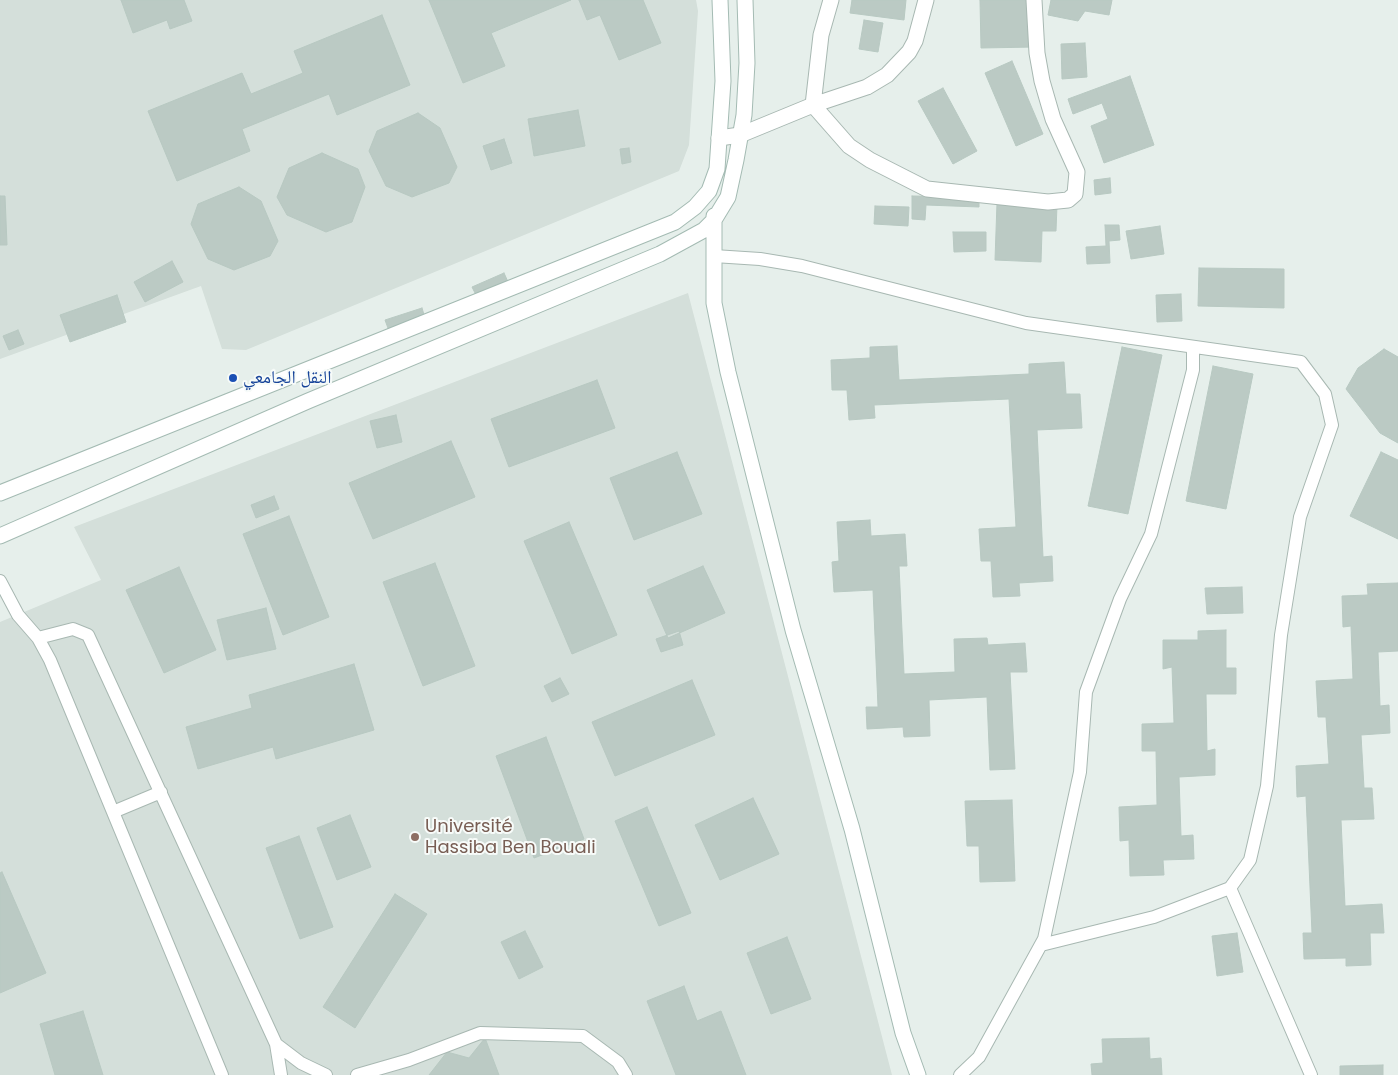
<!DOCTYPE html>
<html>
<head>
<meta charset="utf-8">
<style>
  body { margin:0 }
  canvas { display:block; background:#e6efeb }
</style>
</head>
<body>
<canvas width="1398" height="1075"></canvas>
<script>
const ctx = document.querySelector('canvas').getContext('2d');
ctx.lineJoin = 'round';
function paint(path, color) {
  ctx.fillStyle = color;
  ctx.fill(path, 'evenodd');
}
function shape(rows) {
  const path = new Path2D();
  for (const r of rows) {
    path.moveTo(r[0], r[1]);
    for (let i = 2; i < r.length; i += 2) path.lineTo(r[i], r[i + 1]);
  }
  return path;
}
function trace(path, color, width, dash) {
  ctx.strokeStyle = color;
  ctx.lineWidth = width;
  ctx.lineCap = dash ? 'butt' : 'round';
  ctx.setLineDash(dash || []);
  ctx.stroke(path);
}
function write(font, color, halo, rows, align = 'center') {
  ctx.font = font + ' Poppins,"Noto Naskh Arabic",sans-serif';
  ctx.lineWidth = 4;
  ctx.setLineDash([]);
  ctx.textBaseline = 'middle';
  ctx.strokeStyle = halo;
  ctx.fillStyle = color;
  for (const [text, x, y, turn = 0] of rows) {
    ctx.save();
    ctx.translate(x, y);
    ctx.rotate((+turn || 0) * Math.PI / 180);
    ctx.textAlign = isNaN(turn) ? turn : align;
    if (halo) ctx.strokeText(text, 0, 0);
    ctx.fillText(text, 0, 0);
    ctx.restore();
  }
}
paint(shape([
  [0,0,696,0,698,11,689,145,679,171,246,350,222,349,201,286,0,359],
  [688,293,892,1075,0,1075,0,622,101,580,74,527]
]), '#d4dfda');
const building = shape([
  [121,0,184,0,192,21,170,29,167,20,133,33,121,0],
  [429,0,571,0,491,33,505,66,463,83,429,0],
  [579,0,643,0,661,43,619,60,600,15,587,20,579,0],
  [852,0,906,0,904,20,850,13,852,0],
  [980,0,1034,0,1035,47,981,48,980,0],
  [1051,0,1112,0,1109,15,1085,11,1078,21,1048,15,1051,0],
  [382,15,410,85,337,115,329,94,242,129,250,151,177,181,148,111,242,73,251,94,303,73,294,51,382,15],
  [864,20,883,23,878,52,859,49,864,20],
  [1085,43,1087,77,1062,79,1061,44,1085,43],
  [1012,61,1043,134,1016,146,985,73,1012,61],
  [1130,76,1154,145,1104,163,1091,126,1108,119,1102,103,1073,114,1068,99,1130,76],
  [943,88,977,151,953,164,918,101,943,88],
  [578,110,585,146,534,156,528,119,578,110],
  [418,113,440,128,457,167,449,183,412,197,386,186,369,151,377,131,418,113],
  [504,139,512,163,491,170,483,146,504,139],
  [629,148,631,162,622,164,620,149,629,148],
  [322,153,358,169,365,187,352,222,326,232,287,215,277,197,289,168,322,153],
  [1110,178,1111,193,1095,195,1094,180,1110,178],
  [239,187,261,201,278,241,270,256,234,270,208,259,191,224,198,204,239,187],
  [0,196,5,196,7,245,0,245,0,196],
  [912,196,979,197,979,207,926,205,925,220,912,219,912,196],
  [997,203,1057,205,1056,231,1042,231,1041,262,995,260,997,203],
  [875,206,909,207,908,226,874,224,875,206],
  [1105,225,1119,225,1120,240,1109,241,1110,263,1087,264,1086,247,1106,246,1105,225],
  [1160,226,1164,254,1131,259,1126,231,1160,226],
  [953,232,986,232,986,251,954,252,953,232],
  [172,261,183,282,145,302,134,282,172,261],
  [1199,268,1284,269,1284,308,1198,306,1199,268],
  [504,273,509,284,477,297,472,287,504,273],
  [1181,294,1182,321,1157,322,1156,295,1181,294],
  [117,295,126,322,70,342,60,315,117,295],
  [422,308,425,318,389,331,385,320,422,308],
  [18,330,24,344,9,350,3,336,18,330],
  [897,346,899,380,1029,374,1029,364,1064,362,1066,394,1080,394,1082,428,1037,430,1043,557,1052,556,1053,581,1019,583,1020,596,993,597,991,561,981,561,979,529,1016,527,1009,399,874,405,875,418,849,420,847,390,832,390,831,360,870,358,870,347,897,346],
  [1122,347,1162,355,1128,514,1088,506,1122,347],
  [1384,349,1398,357,1398,443,1380,433,1346,389,1358,368,1384,349],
  [1213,366,1253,374,1226,509,1186,501,1213,366],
  [597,380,615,428,509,467,491,419,597,380],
  [396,415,402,442,377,448,370,421,396,415],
  [451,441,475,497,373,539,349,483,451,441],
  [677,452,702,514,634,540,610,478,677,452],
  [1381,452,1398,460,1398,539,1350,516,1381,452],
  [274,496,279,509,256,518,251,505,274,496],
  [289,516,329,617,283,635,243,534,289,516],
  [870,520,871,536,905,534,907,566,899,566,904,674,955,672,954,639,987,638,988,645,1025,643,1027,672,1010,672,1015,769,990,770,987,697,929,700,930,736,904,737,903,727,867,729,866,707,878,707,873,590,834,592,832,562,839,561,837,522,870,520],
  [569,522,617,635,572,654,524,541,569,522],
  [435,563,475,666,423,686,383,582,435,563],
  [703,566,725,613,668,638,647,590,703,566],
  [179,567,216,650,164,673,126,590,179,567],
  [1398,583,1398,651,1378,652,1380,706,1389,705,1390,733,1361,735,1364,788,1372,788,1374,819,1341,820,1345,906,1382,904,1384,933,1370,933,1371,965,1346,966,1346,958,1304,959,1303,933,1312,933,1306,796,1297,797,1296,766,1329,764,1326,717,1318,717,1316,681,1353,679,1351,626,1343,627,1342,596,1368,595,1367,584,1398,583],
  [1242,587,1243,613,1207,614,1205,588,1242,587],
  [266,608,276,649,227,660,217,620,266,608],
  [1226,630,1226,668,1236,668,1236,694,1206,694,1207,751,1215,749,1215,775,1179,777,1181,836,1193,835,1194,859,1163,860,1164,875,1130,876,1129,840,1120,841,1119,807,1157,805,1156,751,1142,751,1142,724,1174,723,1172,667,1163,669,1163,640,1198,640,1198,631,1226,630],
  [679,631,683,645,661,652,656,639,679,631],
  [354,664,374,730,276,759,273,747,198,769,186,727,252,708,249,695,354,664],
  [560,678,569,694,552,702,544,686,560,678],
  [692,680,715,735,615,776,592,722,692,680],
  [546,737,584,839,534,858,496,756,546,737],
  [753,798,779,854,720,880,695,825,753,798],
  [1012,800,1015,881,980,882,979,846,967,846,965,801,1012,800],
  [647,807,691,913,659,926,615,821,647,807],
  [350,815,371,867,337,880,317,828,350,815],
  [299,836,333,927,300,939,266,848,299,836],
  [2,872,46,973,0,993,0,873,2,872],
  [395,894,427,914,355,1028,323,1007,395,894],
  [525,931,543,967,519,979,501,942,525,931],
  [1237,933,1243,972,1217,976,1212,936,1237,933],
  [787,937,811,999,771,1014,747,953,787,937],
  [684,986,697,1021,721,1011,746,1075,676,1075,647,1001,684,986],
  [83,1011,103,1075,55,1075,40,1024,83,1011],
  [485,1038,499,1075,429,1075,447,1052,469,1058,485,1038],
  [1149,1038,1150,1059,1161,1058,1162,1075,1092,1075,1091,1064,1103,1063,1102,1039,1149,1038],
  [1383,1065,1383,1075,1340,1075,1340,1066,1383,1065]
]);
paint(building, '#bbcac4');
trace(building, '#b8c9c2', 1);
const service = shape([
  [714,256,760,259,802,266,1026,323,1301,362,1325,394,1332,425,1300,517,1281,635,1267,786,1250,860,1230,888,1154,917,1041,945],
  [0,581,18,615,38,638],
  [113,812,161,792],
  [1230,888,1311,1075],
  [276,1044,281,1075],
  [222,1075,50,660,38,638,73,629,88,635,276,1044,301,1063,326,1075],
  [357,1075,409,1060,480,1033,583,1036,618,1062,626,1075],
  [960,1075,979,1057,1044,939,1080,772,1086,692,1120,599,1151,534,1193,370,1193,347]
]);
const minor = shape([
  [831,0,821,35,813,105,849,146,870,160,927,189,1048,202,1068,200,1075,194,1077,172,1053,119,1042,81,1037,53,1034,0],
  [719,138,740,135,813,105,867,87,887,75,909,52,915,41,926,0]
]);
const secondary = shape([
  [714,216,714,303,728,372,793,630,852,829,903,1033,918,1075],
  [0,493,675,222,695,207,709,191,717,169,723,81,720,0],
  [0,536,308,401,660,254,704,230,714,220,728,197,736,160,744,115,747,63,745,0]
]);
trace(service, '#a8b8b2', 14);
trace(minor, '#a8b8b2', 17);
trace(secondary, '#a4bbb3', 17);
trace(service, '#fff', 12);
trace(minor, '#fff', 15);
trace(secondary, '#fff', 15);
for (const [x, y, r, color] of [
  [233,378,5,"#1a4fb4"],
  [415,837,5,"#8d6e63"]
]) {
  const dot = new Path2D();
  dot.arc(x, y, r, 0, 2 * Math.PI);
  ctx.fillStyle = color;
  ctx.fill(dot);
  trace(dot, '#f7fbf9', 2);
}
write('18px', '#164399', '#f7fbf9', [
  ["النقل الجامعي",243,378]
], 'left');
write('18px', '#785e54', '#f7fbf9', [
  ["Université",425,827],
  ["Hassiba Ben Bouali",425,848]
], 'left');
</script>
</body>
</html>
